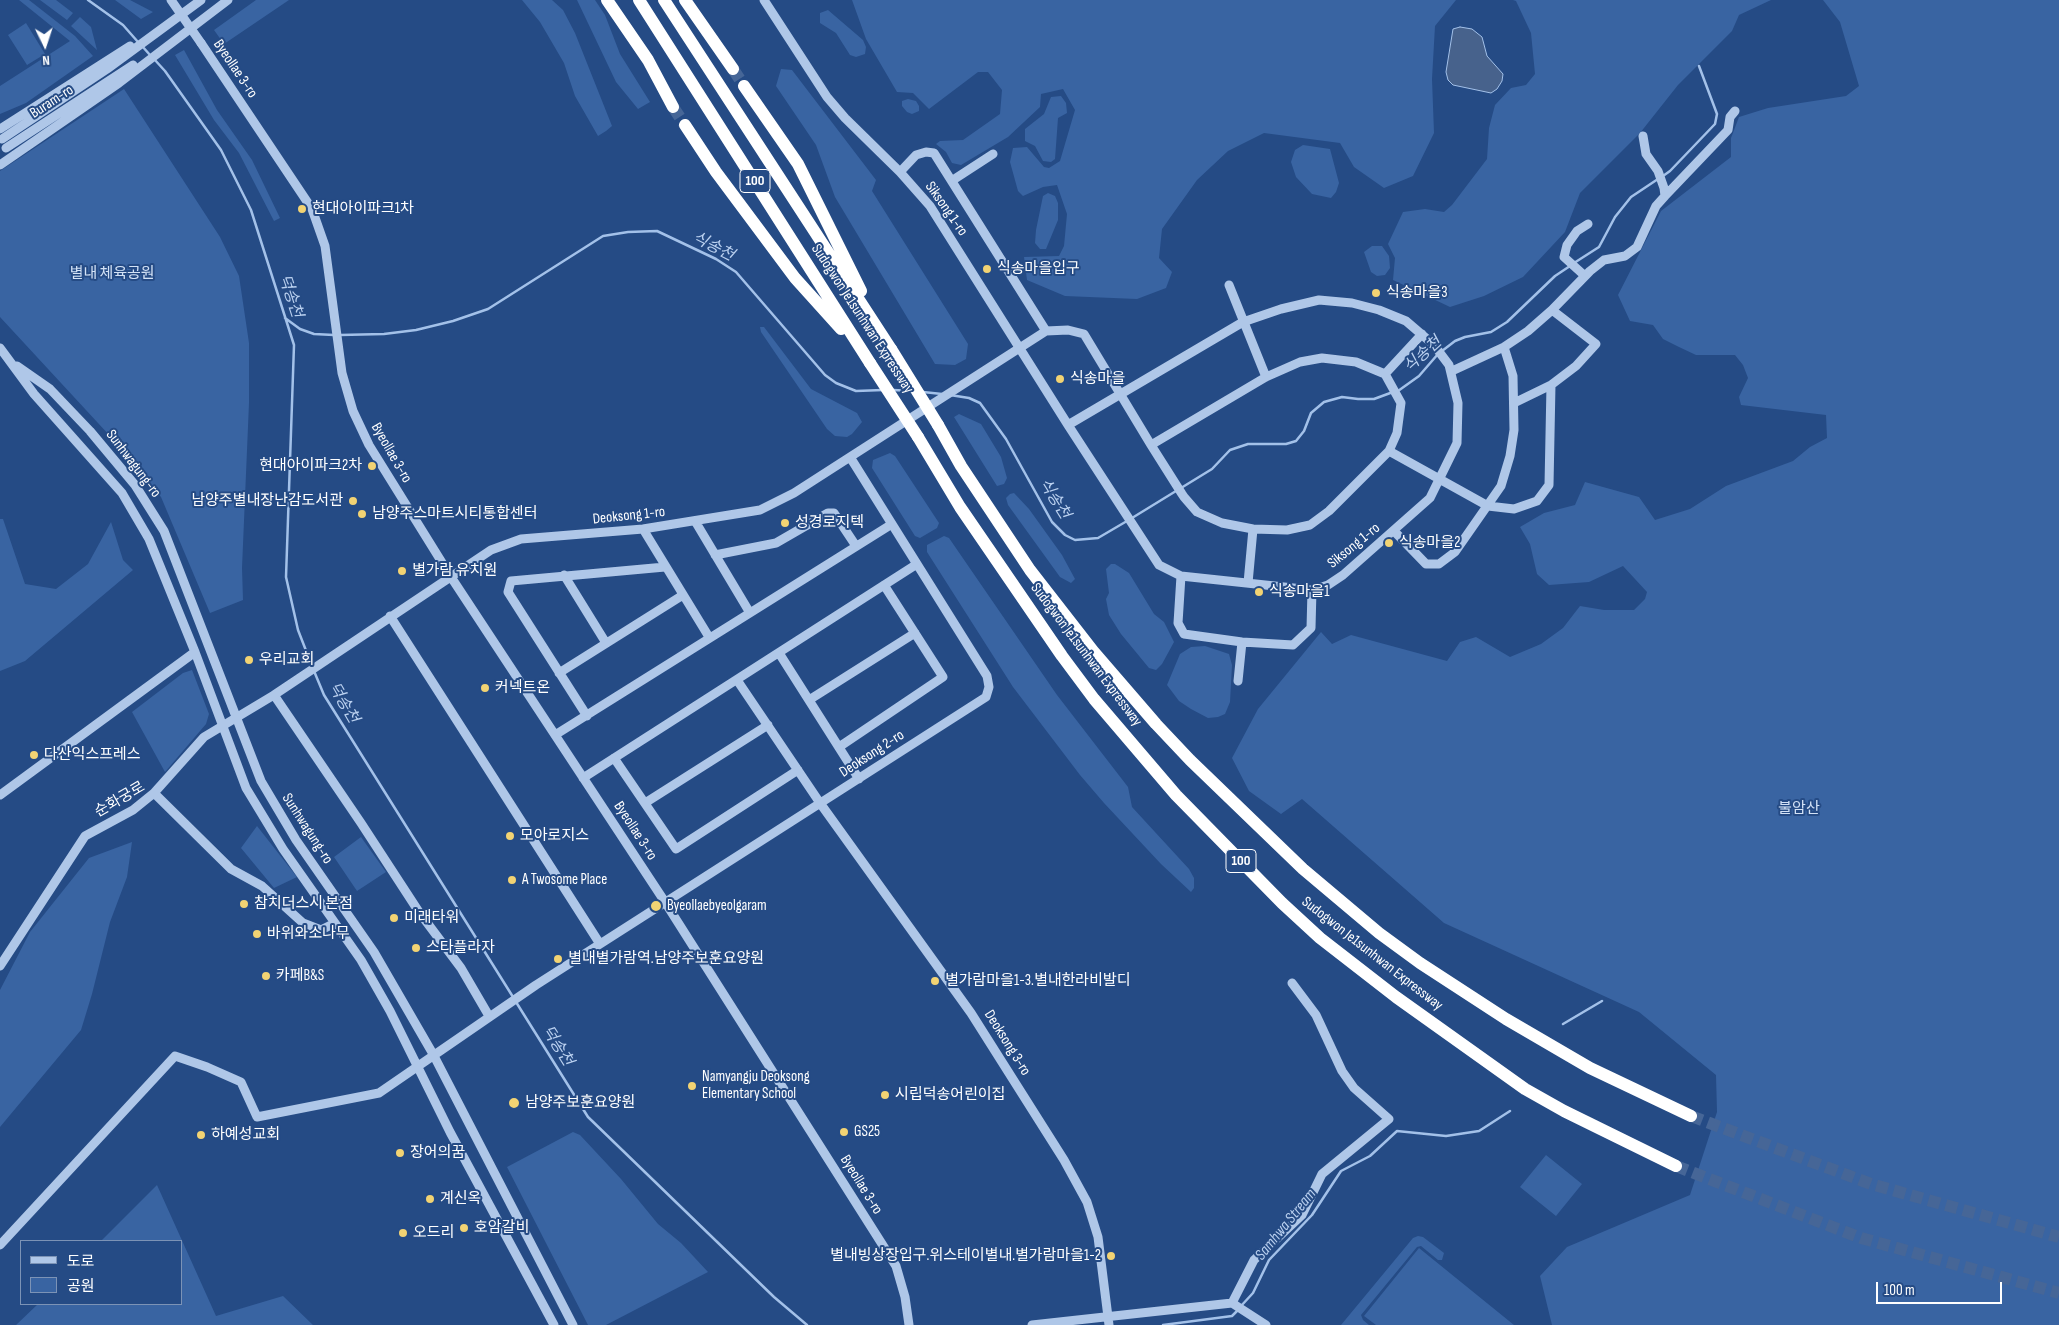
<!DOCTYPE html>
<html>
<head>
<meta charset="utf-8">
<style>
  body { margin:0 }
  #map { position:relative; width:2059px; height:1325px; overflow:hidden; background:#254b85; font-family:"Sofia Sans Condensed","Noto Sans KR",sans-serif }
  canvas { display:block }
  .legend { position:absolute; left:20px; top:1240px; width:162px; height:65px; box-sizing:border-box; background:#254b85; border:1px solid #7c93b6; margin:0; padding:6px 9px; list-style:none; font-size:15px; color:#fff }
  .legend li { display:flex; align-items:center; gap:10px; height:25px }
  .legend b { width:25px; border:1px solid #7c93b6 }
  .north { position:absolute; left:20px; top:20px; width:50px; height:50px; -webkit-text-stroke:4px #254b85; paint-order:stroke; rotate:176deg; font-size:14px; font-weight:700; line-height:20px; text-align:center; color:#fff }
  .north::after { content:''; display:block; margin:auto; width:18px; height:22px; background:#fff; clip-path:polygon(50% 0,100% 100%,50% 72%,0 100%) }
  .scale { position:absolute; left:1876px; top:1282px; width:126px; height:22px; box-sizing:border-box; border:2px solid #fff; border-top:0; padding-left:6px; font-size:15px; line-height:18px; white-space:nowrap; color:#fff; -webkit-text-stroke:4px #254b85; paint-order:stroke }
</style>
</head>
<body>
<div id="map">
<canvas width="2059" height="1325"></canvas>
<ul class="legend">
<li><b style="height:6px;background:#afc7e8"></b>도로</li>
<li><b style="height:14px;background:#3964a2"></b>공원</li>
</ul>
<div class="north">N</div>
<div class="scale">100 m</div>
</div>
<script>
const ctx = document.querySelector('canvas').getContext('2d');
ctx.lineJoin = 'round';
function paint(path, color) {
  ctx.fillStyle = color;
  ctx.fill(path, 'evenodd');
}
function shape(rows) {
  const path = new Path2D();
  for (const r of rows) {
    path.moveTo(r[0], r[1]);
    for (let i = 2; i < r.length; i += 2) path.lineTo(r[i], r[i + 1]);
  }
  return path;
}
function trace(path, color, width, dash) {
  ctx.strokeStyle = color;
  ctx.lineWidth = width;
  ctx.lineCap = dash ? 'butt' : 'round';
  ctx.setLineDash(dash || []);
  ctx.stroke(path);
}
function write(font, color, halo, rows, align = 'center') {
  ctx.font = font + ' "Sofia Sans Condensed","Noto Sans KR",sans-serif';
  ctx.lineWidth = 4;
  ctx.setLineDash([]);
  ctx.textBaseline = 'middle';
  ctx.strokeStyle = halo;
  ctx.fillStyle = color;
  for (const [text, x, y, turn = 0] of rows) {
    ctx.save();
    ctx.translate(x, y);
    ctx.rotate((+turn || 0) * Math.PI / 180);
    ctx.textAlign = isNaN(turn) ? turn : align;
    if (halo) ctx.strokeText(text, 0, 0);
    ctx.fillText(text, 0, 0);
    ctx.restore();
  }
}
paint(shape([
  [19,0,29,0,75,36,93,56,26,103,0,114,0,86,70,41],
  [40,0,56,0,73,13,67,20],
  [115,0,130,0,153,12,141,19],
  [256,0,289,0,224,44,214,30],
  [522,0,552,0,563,10,575,33,612,126,606,131,598,136,575,96,564,63,540,22],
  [577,0,595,0,605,15,620,54,650,102,638,109,616,82],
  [852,0,1456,0,1435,26,1432,79,1434,133,1413,176,1384,188,1354,167,1340,143,1264,133,1228,151,1197,180,1162,229,1159,258,1172,272,1166,288,1137,299,1065,296,1027,280,1024,257,1059,256,1064,246,1067,214,1057,185,1043,187,1023,196,1018,191,1010,162,1013,148,1027,147,1044,167,1049,168,1060,161,1075,110,1063,89,1041,94,1040,107,1008,137,961,165,952,163,946,152,936,144,940,141,963,140,1000,114,1002,90,988,72,978,72,929,109,913,93,897,92,866,39],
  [1513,0,1771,0,1739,15,1732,31,1678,85,1640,133,1580,193,1565,232,1523,277,1484,296,1450,307,1393,280,1395,258,1388,244,1403,212,1425,209,1444,212,1452,205,1487,159,1489,128,1495,105,1511,88,1526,85,1535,74,1531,33,1516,1],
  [1823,0,2059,0,2059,1325,1552,1325,1540,1276,1567,1247,1690,1195,1717,1112,1716,1075,1639,1012,1444,923,1302,799,1281,814,1249,791,1232,758,1258,709,1321,632,1332,644,1351,635,1447,661,1460,642,1476,637,1510,657,1541,644,1563,628,1580,606,1604,610,1634,610,1645,599,1647,592,1623,566,1589,582,1549,585,1537,574,1530,544,1520,527,1544,513,1575,505,1585,482,1639,497,1655,520,1690,509,1726,486,1793,461,1810,447,1827,438,1826,415,1741,405,1739,397,1748,378,1743,365,1735,355,1696,355,1679,347,1663,339,1653,325,1630,321,1618,295,1661,211,1731,157,1731,138,1739,117,1768,108,1846,96,1859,86,1840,22],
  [828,10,863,40,866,47,865,54,856,57,850,55,836,33,820,23,820,13],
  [80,17,91,27,97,50,71,26],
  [26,23,45,54,27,65,8,35],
  [184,50,217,110,252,160,280,218,274,221,239,153,214,120,175,55],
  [781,69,792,70,876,180,872,191,968,344,966,359,955,365,935,364,835,197,816,145,776,86],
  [124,89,220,237,239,276,249,343,249,403,242,568,243,600,210,613,161,497,110,436,0,317,0,171],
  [1061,96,1066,103,1067,113,1058,118,1055,159,1051,162,1043,161,1035,146,1025,141,1025,129,1044,114,1051,97],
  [908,99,916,101,919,106,919,111,912,114,907,112,902,106,902,101],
  [1303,145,1330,149,1339,183,1336,192,1331,198,1312,194,1296,177,1291,162,1295,150],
  [1048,193,1055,196,1058,203,1058,220,1046,249,1040,249,1035,243,1036,230,1043,196],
  [1372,246,1382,246,1389,256,1390,268,1385,275,1377,276,1371,272,1364,252],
  [760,327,764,327,811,389,857,413,862,422,852,434,847,437,835,436,827,429,761,332],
  [959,414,981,424,1001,457,1007,478,1004,484,997,486,954,417],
  [890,453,895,456,939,523,937,528,920,538,915,536,872,468,873,460],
  [1014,493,1029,509,1062,555,1075,579,1071,583,1060,577,1008,505,1006,498,1010,494],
  [0,519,3,519,25,584,56,589,88,564,111,522,123,560,133,570,25,661,0,671],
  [944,536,949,538,1057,695,1128,787,1132,807,1189,869,1194,878,1194,888,1191,892,1161,864,1104,803,1080,775,1013,687,927,552,927,545],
  [1111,564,1115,564,1129,573,1154,614,1164,622,1174,642,1162,664,1156,670,1149,668,1121,634,1109,615,1106,599,1109,593,1106,569],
  [1205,646,1229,654,1232,665,1230,702,1225,714,1218,717,1208,718,1191,709,1179,701,1167,685,1180,654,1191,647],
  [192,670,209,714,206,724,165,772,132,712,183,673],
  [257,826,297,877,274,888,241,848],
  [361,837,386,872,357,891,334,857],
  [132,842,127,877,110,922,92,994,81,1030,0,1127,0,990,30,932,89,858],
  [573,1132,580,1135,621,1179,658,1224,681,1243,708,1272,606,1325,588,1325,507,1167],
  [1546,1155,1582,1184,1556,1216,1520,1187],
  [157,1185,216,1316,283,1296,313,1325,16,1325,38,1304,181,1304,181,1241,101,1241],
  [1418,1236,1423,1237,1444,1253,1442,1260,1438,1260,1421,1246,1417,1247,1361,1315,1363,1320,1369,1325,1341,1325,1413,1238],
  [1419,1248,1514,1325,1376,1325,1364,1316]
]), '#3964a2');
const water = shape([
  [1460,27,1472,29,1482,37,1487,56,1503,74,1502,81,1497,89,1491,93,1453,85,1448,80,1446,72,1453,29,1460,27]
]);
paint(water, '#47628c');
trace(water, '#a3c1e9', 1);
trace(shape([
  [88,0,123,25,138,42],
  [142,46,150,55],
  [154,59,165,71,221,150,251,210,294,345,286,577,298,630,312,666],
  [1663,176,1670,171,1715,124,1717,114,1699,66],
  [1574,263,1599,247,1615,217,1631,197,1658,179],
  [285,318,300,329,314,334,334,335],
  [340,335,384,334,416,330,453,321,488,309,603,236,628,232,657,231,716,259,736,272,825,375,836,383,856,391,883,390],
  [1442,351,1455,341,1465,337,1491,332,1507,322,1555,276,1570,266],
  [893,390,913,391],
  [1398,391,1419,376,1438,354],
  [923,392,942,394],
  [950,395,969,398,980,403,1006,439,1052,522,1065,535,1075,540,1098,538,1127,521],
  [1181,488,1212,469,1230,450,1248,444,1286,444,1296,441,1304,431,1311,413,1324,402,1342,397,1358,399,1374,399,1393,392],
  [1132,518,1176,491],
  [314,671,324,695,513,997],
  [516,1002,588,1117,774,1297,807,1325],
  [1563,1024,1602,1001],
  [1241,1306,1253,1293,1269,1260,1312,1215,1341,1171,1370,1156,1397,1131,1446,1136,1479,1131,1510,1111],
  [1163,1325,1232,1316,1238,1310]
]), '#a3c1e9', 2.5);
trace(shape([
  [733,69,744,86],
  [673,107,685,125],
  [1691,1116,1871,1184,2059,1237],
  [1676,1166,1861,1238,2059,1293]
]), '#466697', 12, [12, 6]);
trace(shape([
  [764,0,827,97,845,118,900,172,930,206,1068,425,1159,565,1181,576,1312,590,1328,585,1343,575,1430,498,1457,443,1458,403,1449,365,1434,345,1406,321,1379,310,1352,303,1319,300,1281,309,1243,322,1068,425],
  [201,43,312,209,325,246,342,373,353,411,369,445,451,577,665,902,896,1266,905,1297,909,1325],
  [0,129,130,46],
  [2,139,107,69,201,0],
  [6,148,133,65],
  [0,165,119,83,228,0],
  [900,172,916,155,926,152,934,153,1046,331],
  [953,180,993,154],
  [1665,196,1728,130,1730,117,1735,111],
  [1585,276,1564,257,1567,245,1577,231,1588,224],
  [1229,285,1266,377],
  [1504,347,1528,331,1552,310,1590,271,1604,260,1625,256,1637,247,1656,206,1665,196,1664,188,1658,171,1646,154,1643,136],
  [0,348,34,394,122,493,149,539,195,652,246,788,283,849,361,960,390,1011,450,1132,554,1325],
  [17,366,50,389,90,431,135,485,164,531,261,781,296,840,374,952,433,1054,573,1325],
  [1385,374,1422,334],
  [1514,403,1551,385,1576,366,1596,344,1552,310],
  [1389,451,1488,506,1514,509,1537,501,1549,485,1551,385],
  [695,521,750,613],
  [643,529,709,637],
  [1394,531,1426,564,1439,564,1455,552,1501,486,1510,456,1514,430,1513,376,1504,347,1452,371],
  [715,555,776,543,828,513,834,513,856,546],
  [564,575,606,643],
  [1181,576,1178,623,1184,634,1242,642,1293,645,1311,628,1312,590],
  [1248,583,1253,529],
  [390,616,600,944],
  [779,653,859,779],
  [559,673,683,595],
  [737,680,820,803,971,1013,1064,1160,1087,1202,1098,1237,1109,1325],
  [1238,681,1242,642],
  [274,695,361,823,419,912,461,968,489,1016],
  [809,700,915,633],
  [587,716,508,592,511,581,665,567],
  [555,735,892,524],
  [839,747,943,677,884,585],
  [614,758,676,849,798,770],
  [583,778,917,564],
  [154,793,204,737,274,695,491,550,521,539,643,529,760,510,794,493,1046,331,1068,330,1084,334,1151,445,1182,494,1184,497,1197,512,1222,523,1253,529,1287,530,1310,525,1329,511,1389,451,1397,433,1401,403,1385,374,1356,362,1322,358,1300,362,1266,377,1151,445],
  [0,795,195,652],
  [645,803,768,725],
  [0,966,85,836,133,810,154,793,231,869,262,886,303,923,321,930,335,923],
  [0,1245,175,1056,207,1067,241,1082,257,1117,379,1093,536,985,986,697,989,687,987,676,850,457],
  [1232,1303,1254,1260,1302,1215,1322,1174,1389,1119,1354,1088,1342,1071,1316,1015,1292,983],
  [1032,1325,1232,1303,1266,1325]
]), '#afc7e8', 9);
trace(shape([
  [607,0,648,60,673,107],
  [639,0,870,363],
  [664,0,891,349],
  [685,0,733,69],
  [744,86,798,164,861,291],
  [685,125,716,172,795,278,841,329],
  [938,425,961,466,1030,570,1093,651,1156,724,1190,760,1303,869,1379,933,1420,963,1506,1019,1590,1068,1691,1116],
  [918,437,960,507,1062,656,1094,699,1176,795,1282,903,1320,938,1396,997,1525,1089,1564,1111,1676,1166]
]), '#fff', 12);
trace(shape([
  [171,0,201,43]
]), '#afc7e8', 9);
trace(shape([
  [891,349,938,425],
  [870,363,918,437]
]), '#fff', 12);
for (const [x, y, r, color] of [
  [302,209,5,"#f2d373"],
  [987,269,5,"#f2d373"],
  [1376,293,5,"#f2d373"],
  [1060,379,5,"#f2d373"],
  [372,466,5,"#f2d373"],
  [353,501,5,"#f2d373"],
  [362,514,5,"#f2d373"],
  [785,523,5,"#f2d373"],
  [1389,543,5,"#f2d373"],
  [402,571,5,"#f2d373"],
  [1259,592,5,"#f2d373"],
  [249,660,5,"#f2d373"],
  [485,688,5,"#f2d373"],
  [34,755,5,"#f2d373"],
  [510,836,5,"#f2d373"],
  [512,880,5,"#f2d373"],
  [244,904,5,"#f2d373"],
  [656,906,6,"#f2d373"],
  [394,918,5,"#f2d373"],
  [257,934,5,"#f2d373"],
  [416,948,5,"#f2d373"],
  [558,959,5,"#f2d373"],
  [266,976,5,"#f2d373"],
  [935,981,5,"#f2d373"],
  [692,1086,5,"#f2d373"],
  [885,1095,5,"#f2d373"],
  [514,1103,6,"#f2d373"],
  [844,1132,5,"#f2d373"],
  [201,1135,5,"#f2d373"],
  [400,1153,5,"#f2d373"],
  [430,1199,5,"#f2d373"],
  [464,1228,5,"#f2d373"],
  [403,1233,5,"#f2d373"],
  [1111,1256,5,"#f2d373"]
]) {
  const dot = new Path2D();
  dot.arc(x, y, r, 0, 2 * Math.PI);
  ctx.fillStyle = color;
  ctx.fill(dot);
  trace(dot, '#254b85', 2);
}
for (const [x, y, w] of [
  [755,181,30],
  [1241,861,30]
]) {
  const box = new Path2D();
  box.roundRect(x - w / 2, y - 11.5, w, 23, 4);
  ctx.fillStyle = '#254b85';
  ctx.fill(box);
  trace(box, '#fff', 1);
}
write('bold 14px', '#fff', null, [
  ["100",755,181],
  ["100",1241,861]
]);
write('15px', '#fff', '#254b85', [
  ["Byeollae 3-ro",235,69,56],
  ["Buram-ro",52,102,-33],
  ["Siksong 1-ro",946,209,55],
  ["Sudogwon Je1sunhwan Expressway",862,319,57],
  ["Byeollae 3-ro",391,453,60],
  ["Sunhwagung-ro",133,464,53],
  ["Deoksong 1-ro",629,516,-6],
  ["Siksong 1-ro",1354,546,-39],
  ["Sudogwon Je1sunhwan Expressway",1086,655,53],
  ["Deoksong 2-ro",872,754,-33],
  ["순화궁로",120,800,-30],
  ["Sunhwagung-ro",307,829,57],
  ["Byeollae 3-ro",635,831,57],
  ["Sudogwon Je1sunhwan Expressway",1372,954,38],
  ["Deoksong 3-ro",1007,1043,58],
  ["Byeollae 3-ro",861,1185,58]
]);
write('15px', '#fff', '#254b85', [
  ["현대아이파크1차",312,209],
  ["식송마을입구",997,269],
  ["식송마을3",1386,293],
  ["식송마을",1070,379],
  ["현대아이파크2차",362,466,"right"],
  ["남양주별내장난감도서관",343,501,"right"],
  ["남양주스마트시티통합센터",372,514],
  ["성경로지텍",795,523],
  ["식송마을2",1399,543],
  ["별가람 유치원",412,571],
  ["식송마을1",1269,592],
  ["우리교회",259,660],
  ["커넥트온",495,688],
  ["다산익스프레스",44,755],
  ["모아로지스",520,836],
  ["A Twosome Place",522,880],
  ["참치더스시 본점",254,904],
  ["Byeollaebyeolgaram",667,906],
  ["미래타워",404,918],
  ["바위와소나무",267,934],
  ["스타플라자",426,948],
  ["별내별가람역.남양주보훈요양원",568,959],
  ["카페B&S",276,976],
  ["별가람마을1-3.별내한라비발디",945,981],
  ["Namyangju Deoksong",702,1077],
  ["Elementary School",702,1094],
  ["시립덕송어린이집",895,1095],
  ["남양주보훈요양원",525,1103],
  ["GS25",854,1132],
  ["하예성교회",211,1135],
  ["장어의꿈",410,1153],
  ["계신옥",440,1199],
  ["호암갈비",474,1228],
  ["오드리",413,1233],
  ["별내빙상장입구.위스테이별내.별가람마을1-2",1101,1256,"right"]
], 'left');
write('15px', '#d3e2f6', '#254b85', [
  ["별내 체육공원",112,274],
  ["불암산",1799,809]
]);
write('italic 16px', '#bbd1f0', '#254b85', [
  ["식송천",713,247,27],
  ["덕송천",290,296,72],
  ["식송천",1423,355,-42],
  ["식송천",1054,499,58],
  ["덕송천",343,703,60],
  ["덕송천",557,1046,58],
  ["Samhwa Stream",1286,1225,-51]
]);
</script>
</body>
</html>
